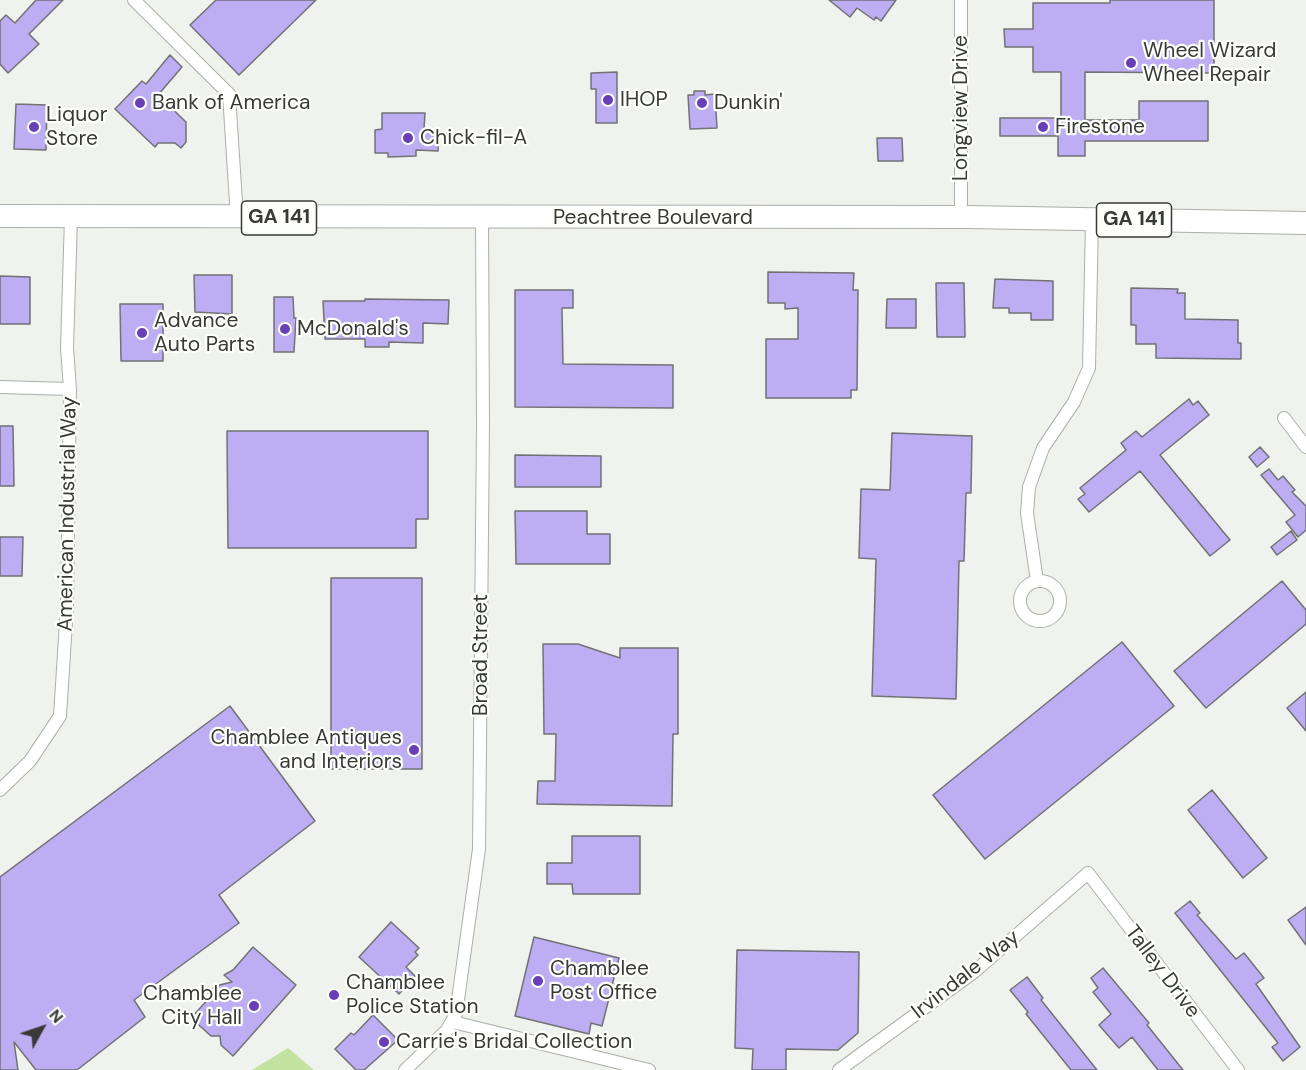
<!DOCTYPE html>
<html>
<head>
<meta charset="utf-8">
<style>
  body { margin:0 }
  #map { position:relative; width:1306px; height:1070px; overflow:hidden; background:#eff2ed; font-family:"DM Sans",sans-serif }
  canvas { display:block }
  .north { position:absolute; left:12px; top:998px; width:60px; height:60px; -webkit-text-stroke:4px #fdfffb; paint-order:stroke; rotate:50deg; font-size:16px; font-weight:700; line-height:24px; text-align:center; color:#393a38 }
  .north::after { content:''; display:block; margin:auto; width:21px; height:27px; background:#393a38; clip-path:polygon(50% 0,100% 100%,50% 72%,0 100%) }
</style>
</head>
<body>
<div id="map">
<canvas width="1306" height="1070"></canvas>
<div class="north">N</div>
</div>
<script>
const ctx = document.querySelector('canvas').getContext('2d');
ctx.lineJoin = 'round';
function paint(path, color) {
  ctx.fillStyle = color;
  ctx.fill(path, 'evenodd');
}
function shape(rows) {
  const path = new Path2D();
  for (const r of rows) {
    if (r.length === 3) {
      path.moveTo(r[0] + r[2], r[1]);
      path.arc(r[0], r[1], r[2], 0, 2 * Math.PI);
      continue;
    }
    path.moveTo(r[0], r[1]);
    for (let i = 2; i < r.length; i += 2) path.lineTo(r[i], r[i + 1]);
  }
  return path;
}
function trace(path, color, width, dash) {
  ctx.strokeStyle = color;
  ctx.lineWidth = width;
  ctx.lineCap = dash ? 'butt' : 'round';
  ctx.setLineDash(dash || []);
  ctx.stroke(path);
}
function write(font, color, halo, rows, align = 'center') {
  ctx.font = font + ' "DM Sans",sans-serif';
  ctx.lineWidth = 4.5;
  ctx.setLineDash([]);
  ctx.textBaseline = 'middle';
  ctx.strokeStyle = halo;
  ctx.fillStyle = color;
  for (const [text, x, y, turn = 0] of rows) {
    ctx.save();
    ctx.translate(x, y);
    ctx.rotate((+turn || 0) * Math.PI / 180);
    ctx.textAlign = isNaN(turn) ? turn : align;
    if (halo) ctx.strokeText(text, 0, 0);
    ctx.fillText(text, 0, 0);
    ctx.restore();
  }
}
paint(shape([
  [288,1048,314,1070,252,1070]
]), '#c3e3a1');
const building = shape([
  [36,0,63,0,29,34,39,44,8,73,0,64,0,21,6,15,15,23,36,0],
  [216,0,316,0,239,75,190,25,216,0],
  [829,0,896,0,881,21,876,17,874,20,857,8,850,17,829,0],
  [1110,0,1214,0,1214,73,1085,72,1085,120,1139,120,1139,101,1208,101,1208,141,1085,141,1085,156,1058,156,1058,136,1000,136,1000,118,1061,118,1061,72,1033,72,1033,47,1005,47,1004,29,1033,29,1033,3,1110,3,1110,0],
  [170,55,182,67,158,95,186,122,186,142,181,148,175,143,158,143,155,147,115,109,142,81,146,84,170,55],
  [617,72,617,123,596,123,596,89,591,89,591,73,617,72],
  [694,91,705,91,705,95,715,94,717,128,690,129,688,95,694,95,694,91],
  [16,104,47,105,46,150,14,149,16,104],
  [382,113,425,113,424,129,439,130,438,151,416,150,416,156,388,157,388,153,375,153,375,130,382,129,382,113],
  [877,138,902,138,903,161,878,161,877,138],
  [768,272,854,273,853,290,858,290,857,390,851,390,851,398,766,398,766,339,798,339,798,308,785,309,785,303,768,303,768,272],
  [194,275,232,275,232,314,195,312,194,275],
  [0,276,30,277,30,324,0,324,0,276],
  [995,279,1053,281,1053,320,1031,320,1031,313,1009,313,1009,308,993,308,995,279],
  [936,283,964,283,965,337,937,337,936,283],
  [1131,288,1178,289,1177,293,1185,293,1185,319,1238,320,1238,343,1241,343,1241,359,1156,358,1156,344,1136,344,1136,325,1131,325,1131,288],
  [515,290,573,290,573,308,562,308,563,364,673,365,673,408,515,407,515,290],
  [274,297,293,297,294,318,296,318,294,352,274,352,274,297],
  [365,299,449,300,448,324,423,323,423,343,389,342,389,347,365,347,365,339,325,339,323,301,365,301,365,299],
  [887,299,916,299,916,328,886,328,887,299],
  [120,304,163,304,163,361,121,361,120,304],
  [1189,399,1193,405,1198,401,1209,415,1160,455,1230,540,1210,556,1140,471,1089,512,1078,499,1085,494,1080,488,1126,450,1121,443,1136,431,1142,437,1189,399],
  [0,426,13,426,14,486,0,486,0,426],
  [227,431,428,431,428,519,416,519,416,548,228,548,227,431],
  [892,433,972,436,971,493,966,493,964,561,959,561,956,699,872,696,876,559,859,558,861,489,890,490,892,433],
  [1260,447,1269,457,1257,467,1249,457,1260,447],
  [515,455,601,456,601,487,515,487,515,455],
  [1269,469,1278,480,1283,476,1295,490,1292,492,1306,506,1306,530,1298,537,1286,522,1295,515,1261,475,1269,469],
  [515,511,587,511,587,534,610,534,610,564,516,564,515,511],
  [1291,531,1297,540,1277,555,1271,547,1291,531],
  [0,537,23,537,22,576,0,576,0,537],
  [331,578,422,578,422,769,331,769,331,578],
  [1282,581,1306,610,1306,624,1206,708,1174,671,1282,581],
  [1122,642,1174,706,985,859,933,795,1122,642],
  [543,644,578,644,620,658,620,648,678,648,678,734,673,734,672,806,537,804,538,781,555,781,556,734,544,734,543,644],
  [1306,692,1306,731,1287,708,1306,692],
  [230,706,315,821,219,895,239,923,134,1000,145,1017,77,1070,36,1070,14,1042,18,1070,0,1070,0,877,230,706],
  [1212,790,1267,858,1243,878,1188,810,1212,790],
  [572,836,640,836,640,894,573,894,572,884,547,884,547,863,572,863,572,836],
  [1190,901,1200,913,1197,915,1236,959,1244,953,1264,978,1256,984,1300,1047,1283,1061,1272,1047,1278,1043,1175,913,1190,901],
  [1306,907,1306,945,1288,920,1306,907],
  [391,922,419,948,415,952,418,955,406,967,415,976,399,994,359,957,391,922],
  [534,937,619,958,602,1026,591,1023,589,1034,515,1016,534,937],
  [253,947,296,985,233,1056,221,1045,220,1036,211,1036,191,1018,211,996,208,993,215,986,232,982,224,975,233,970,253,947],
  [737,950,859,952,858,1033,838,1050,786,1049,786,1070,752,1070,753,1049,735,1048,737,950],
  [1103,968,1149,1023,1147,1025,1183,1070,1158,1070,1132,1037,1119,1048,1099,1025,1111,1014,1093,992,1098,988,1091,978,1103,968],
  [1027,977,1043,998,1041,1000,1097,1070,1071,1070,1026,1014,1028,1012,1010,990,1027,977],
  [373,1015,398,1040,364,1070,356,1070,335,1049,351,1033,354,1035,373,1015]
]);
paint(building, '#bdadf3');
trace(building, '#727276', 1.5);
const street = shape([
  [134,0,229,94,237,218],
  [961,0,961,217],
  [0,387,70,389],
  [1284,418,1306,447],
  [1040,601,20],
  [1037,581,1027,513,1029,487,1043,448,1074,402,1089,368,1092,218],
  [0,790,30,761,60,716,67,606,70,389,67,348,71,217],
  [453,1022,649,1070],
  [405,1070,447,1030,456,1014,479,849,483,424,482,218],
  [839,1070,974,972,1088,873,1238,1070]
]);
const highway = shape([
  [0,216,968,217,1306,223]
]);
trace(street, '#acafaa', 14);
trace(highway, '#acafaa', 24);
trace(street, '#fff', 12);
trace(highway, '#fff', 22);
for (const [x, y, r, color] of [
  [1131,63,6,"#683fb7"],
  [608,100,6,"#683fb7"],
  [140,103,6,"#683fb7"],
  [702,103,6,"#683fb7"],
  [34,127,6,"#683fb7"],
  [1043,127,6,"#683fb7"],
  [408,138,6,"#683fb7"],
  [285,329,6,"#683fb7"],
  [142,333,6,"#683fb7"],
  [414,750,6,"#683fb7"],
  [538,981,6,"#683fb7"],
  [334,995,6,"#683fb7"],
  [254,1006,6,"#683fb7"],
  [384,1042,6,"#683fb7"]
]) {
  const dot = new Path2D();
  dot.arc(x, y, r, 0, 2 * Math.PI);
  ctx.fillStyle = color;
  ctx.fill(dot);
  trace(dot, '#fdfffb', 2);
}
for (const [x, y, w] of [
  [279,218,75],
  [1134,220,75]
]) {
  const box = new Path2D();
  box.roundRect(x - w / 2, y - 17, w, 34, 4.5);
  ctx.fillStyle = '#fdfffb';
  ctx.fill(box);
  trace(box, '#393a38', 1.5);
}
write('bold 20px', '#393a38', null, [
  ["GA 141",279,218],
  ["GA 141",1134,220]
]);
write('21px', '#393a38', '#fdfffb', [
  ["Wheel Wizard",1143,51],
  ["Wheel Repair",1143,75],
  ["IHOP",620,100],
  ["Bank of America",152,103],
  ["Dunkin'",714,103],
  ["Liquor",46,115],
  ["Store",46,139],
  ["Firestone",1055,127],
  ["Chick-fil-A",420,138],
  ["Advance",154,321],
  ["Auto Parts",154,345],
  ["McDonald's",297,329],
  ["Chamblee Antiques",402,738,"right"],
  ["and Interiors",402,762,"right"],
  ["Chamblee",550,969],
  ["Post Office",550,993],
  ["Chamblee",346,983],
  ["Police Station",346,1007],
  ["Chamblee",242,994,"right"],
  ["City Hall",242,1018,"right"],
  ["Carrie's Bridal Collection",396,1042]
], 'left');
write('21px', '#393a38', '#fdfffb', [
  ["Longview Drive",961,108,-90],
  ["Peachtree Boulevard",653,218],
  ["American Industrial Way",68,514,-89],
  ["Broad Street",481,655,-90],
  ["Talley Drive",1162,972,53],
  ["Irvindale Way",966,975,-38]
]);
</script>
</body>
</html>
